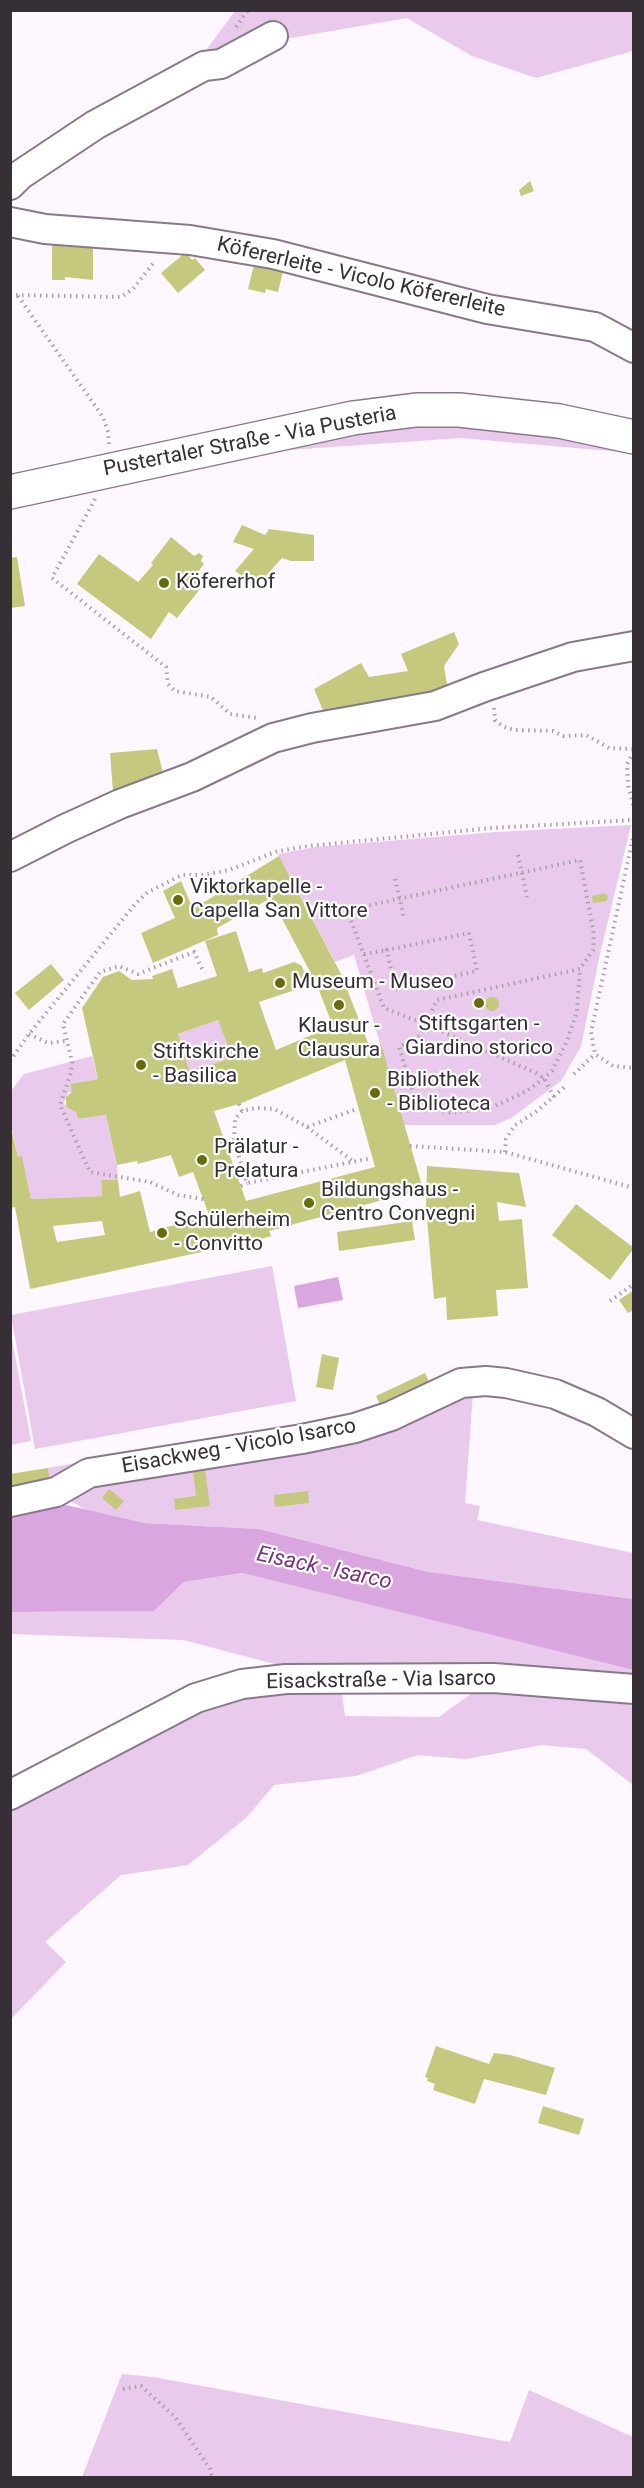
<!DOCTYPE html>
<html>
<head>
<meta charset="utf-8">
<style>
  body { margin:0 }
  #map { position:relative; width:644px; height:2488px; overflow:hidden; background:#fef7ff; font-family:Roboto,sans-serif }
  canvas { display:block }
  .frame { position:absolute; inset:0; border:12px solid #362f36; pointer-events:none }
</style>
</head>
<body>
<div id="map">
<canvas width="644" height="2488"></canvas>
<div class="frame"></div>
</div>
<script>
const ctx = document.querySelector('canvas').getContext('2d');
ctx.lineJoin = 'round';
function paint(path, color) {
  ctx.fillStyle = color;
  ctx.fill(path, 'evenodd');
}
function shape(rows) {
  const path = new Path2D();
  for (const r of rows) {
    if (r.length === 3) {
      path.moveTo(r[0] + r[2], r[1]);
      path.arc(r[0], r[1], r[2], 0, 2 * Math.PI);
      continue;
    }
    path.moveTo(r[0], r[1]);
    for (let i = 2; i < r.length; i += 2) path.lineTo(r[i], r[i + 1]);
  }
  return path;
}
function trace(path, color, width, dash) {
  ctx.strokeStyle = color;
  ctx.lineWidth = width;
  ctx.lineCap = dash ? 'butt' : 'round';
  ctx.setLineDash(dash || []);
  ctx.stroke(path);
}
function write(font, color, halo, rows, align = 'center') {
  ctx.font = font + ' Roboto,sans-serif';
  ctx.lineWidth = 4.5;
  ctx.setLineDash([]);
  ctx.textBaseline = 'middle';
  ctx.strokeStyle = halo;
  ctx.fillStyle = color;
  for (const [text, x, y, turn = 0] of rows) {
    ctx.save();
    ctx.translate(x, y);
    ctx.rotate((+turn || 0) * Math.PI / 180);
    ctx.textAlign = isNaN(turn) ? turn : align;
    if (halo) ctx.strokeText(text, 0, 0);
    ctx.fillText(text, 0, 0);
    ctx.restore();
  }
}
paint(shape([
  [235,11,633,11,633,51,536,78,472,56,407,18,285,39,184,80],
  [386,424,528,426,633,453,461,438,231,454],
  [631,825,600,954,581,1046,561,1081,511,1118,495,1125,404,1125,354,955,335,962,278,854,316,847,496,832],
  [218,1020,232,1057,190,1073,178,1034],
  [92,1056,98,1079,70,1084,72,1092,68,1093,64,1102,66,1107,76,1112,78,1119,106,1115,117,1165,118,1180,101,1180,102,1196,31,1199,22,1157,18,1157,11,1124,11,1091,24,1074],
  [272,1266,296,1401,35,1449,11,1315],
  [11,1334,31,1441,11,1445,10,1445],
  [473,1393,465,1503,480,1506,477,1520,633,1553,633,1599,429,1572,259,1529,144,1523,91,1513,56,1492,51,1485,48,1468,114,1456,206,1446],
  [242,1573,633,1670,633,1785,586,1749,542,1745,466,1759,418,1755,356,1776,274,1785,247,1817,188,1865,121,1875,45,1942,66,1962,11,2019,11,1805,239,1690,301,1671,183,1640,11,1634,11,1612,154,1611,184,1582],
  [340,1678,493,1678,439,1717,345,1716],
  [122,2374,153,2377,510,2442,529,2390,633,2437,633,2477,82,2477]
]), '#e9c9ec');
paint(shape([
  [338,1277,343,1300,298,1308,294,1286],
  [53,1502,144,1523,259,1529,429,1572,633,1599,633,1670,242,1573,184,1582,154,1611,11,1612,10,1512]
]), '#daa6e0');
paint(shape([
  [530,181,534,191,521,196,519,190],
  [93,244,93,280,65,277,65,280,52,280,52,245],
  [186,252,192,260,195,258,205,270,178,293,161,273],
  [256,256,285,263,278,292,266,289,265,293,248,289],
  [242,525,265,535,269,529,314,535,314,561,291,561,282,558,256,587,235,571,254,549,233,542],
  [171,537,194,556,199,553,203,556,201,561,204,564,195,576,204,584,177,618,169,612,151,639,77,584,99,554,138,582,153,565,151,563],
  [17,557,25,606,10,608,10,558],
  [454,632,459,644,444,666,449,696,328,722,314,689,361,663,369,677,408,671,401,654],
  [157,749,164,777,113,792,110,753],
  [279,856,341,974,370,1048,381,1044,423,1189,269,1231,271,1236,226,1250,225,1247,30,1289,15,1207,10,1208,10,1123,18,1157,22,1156,31,1199,102,1196,101,1180,118,1180,120,1197,140,1191,150,1232,209,1215,193,1172,179,1177,171,1155,138,1164,137,1161,117,1165,106,1115,78,1119,76,1112,66,1107,66,1097,72,1092,70,1084,98,1079,82,1008,103,977,119,971,132,980,153,979,152,976,172,969,178,988,217,976,205,941,236,931,249,972,262,968,263,973,294,962,301,965,308,980,307,986,259,1002,276,1050,333,1026,316,983,271,898,217,928,218,935,153,963,141,933,175,918,163,891,181,881,193,909],
  [218,1020,232,1057,190,1073,178,1034],
  [345,1060,375,1167,246,1201,214,1111,239,1104],
  [102,1221,105,1235,57,1242,53,1226],
  [605,893,608,896,607,901,593,903,592,896],
  [51,964,64,980,29,1010,15,993],
  [492,1004,7],
  [427,1166,519,1173,526,1207,497,1202,499,1221,522,1219,528,1288,496,1290,498,1316,447,1320,446,1297,434,1299,426,1207],
  [576,1204,634,1248,610,1280,552,1235],
  [412,1221,415,1240,339,1251,337,1232],
  [634,1290,634,1310,628,1313,619,1300],
  [322,1354,339,1358,333,1390,316,1387],
  [425,1373,432,1388,383,1411,376,1396],
  [48,1468,51,1485,10,1493,10,1474],
  [205,1470,210,1506,175,1510,174,1499,196,1496,193,1472],
  [109,1489,124,1501,116,1510,102,1498],
  [308,1491,309,1503,275,1507,274,1495],
  [436,2046,489,2064,494,2053,510,2055,555,2068,546,2095,484,2079,475,2104,433,2090,435,2084,427,2081,428,2078,425,2077],
  [543,2106,584,2119,579,2135,538,2123]
]), '#c4c97e');
const minor = shape([
  [10,185,20,175,95,125,204,66,221,64,273,36],
  [10,222,45,229,190,240,273,254,487,309,595,327,634,348],
  [10,857,65,829,120,804,192,777,273,738,312,728,435,706,484,687,573,657,634,646],
  [10,1502,56,1492,89,1473,302,1439,355,1428,391,1416,461,1383,486,1381,506,1383,555,1394,597,1412,634,1434],
  [10,1795,196,1698,242,1684,286,1679,494,1678,634,1689]
]);
const major = shape([
  [10,492,353,418,416,410,459,410,559,421,634,437]
]);
trace(minor, '#88798a', 32);
trace(major, '#88798a', 36);
trace(shape([
  [236,27,248,10],
  [10,295,121,297,133,289,155,261],
  [18,296,103,417,108,432,109,445],
  [95,499,52,578,166,667,168,684,175,691,211,697,230,714,258,718],
  [494,708,495,720,502,726,514,730,553,731,563,736,586,735,609,748,634,749],
  [634,752,627,764,628,785,634,808],
  [634,833,591,1032,595,1054,613,1066,634,1068],
  [518,855,527,897],
  [395,879,404,918],
  [469,933,477,971,395,989,387,950,469,933],
  [364,954,387,950],
  [29,1034,48,1043,66,1041],
  [10,1061,29,1034,136,903,148,892,182,875,203,875,229,870,278,851,309,846,492,828,634,820],
  [574,1074,595,1054],
  [554,1097,544,1078,536,1073,425,1024,384,1008,347,910,580,860,594,935,593,950,580,969,437,1000,419,1036,399,1047,412,1089,419,1102,427,1108,451,1113,490,1108,527,1091,544,1078,552,1071,567,1041,577,1011,580,969],
  [239,1104,242,1111],
  [354,1110,307,1127,274,1109,256,1108,242,1111,235,1119,234,1140,247,1183,372,1158],
  [307,1127,354,1162],
  [410,1146,505,1152,634,1188],
  [505,1152,506,1139,514,1126,537,1111,567,1085],
  [241,1186,247,1183],
  [203,1199,178,1195,150,1182,90,1172,60,1105,71,1073,72,1062,63,1024,100,972,119,966,138,974,194,952,204,973],
  [610,1301,634,1284],
  [632,1373,634,1373],
  [123,2389,141,2386,175,2417,210,2469,212,2478]
]), '#a7a0a8', 4, [1.5, 4.5]);
trace(minor, '#fff', 28);
trace(major, '#fff', 33);
for (const [x, y, r, color] of [
  [164,583,6,"#676b0c"],
  [178,900,6,"#676b0c"],
  [280,983,6,"#676b0c"],
  [479,1003,6,"#676b0c"],
  [339,1005,6,"#676b0c"],
  [141,1065,6,"#676b0c"],
  [375,1093,6,"#676b0c"],
  [202,1160,6,"#676b0c"],
  [309,1203,6,"#676b0c"],
  [162,1233,6,"#676b0c"]
]) {
  const dot = new Path2D();
  dot.arc(x, y, r, 0, 2 * Math.PI);
  ctx.fillStyle = color;
  ctx.fill(dot);
  trace(dot, '#fff', 2);
}
write('21px', '#362f36', '#fff', [
  ["Köfererleite - Vicolo Köfererleite",361,278,13],
  ["Pustertaler Straße - Via Pusteria",250,442,-11],
  ["Eisackweg - Vicolo Isarco",239,1447,-10],
  ["Eisackstraße - Via Isarco",381,1681,-1]
]);
write('21px', '#362f36', '#fff', [
  ["Köfererhof",176,583],
  ["Viktorkapelle -",190,888],
  ["Capella San Vittore",190,912],
  ["Museum - Museo",292,983],
  ["Stiftsgarten -",479,1025,"center"],
  ["Giardino storico",479,1049,"center"],
  ["Klausur -",339,1027,"center"],
  ["Clausura",339,1051,"center"],
  ["Stiftskirche",153,1053],
  ["- Basilica",153,1077],
  ["Bibliothek",387,1081],
  ["- Biblioteca",387,1105],
  ["Prälatur -",214,1148],
  ["Prelatura",214,1172],
  ["Bildungshaus -",321,1191],
  ["Centro Convegni",321,1215],
  ["Schülerheim",174,1221],
  ["- Convitto",174,1245]
], 'left');
write('italic 22px', '#73357a', '#fff', [
  ["Eisack - Isarco",324,1569,12]
]);
</script>
</body>
</html>
